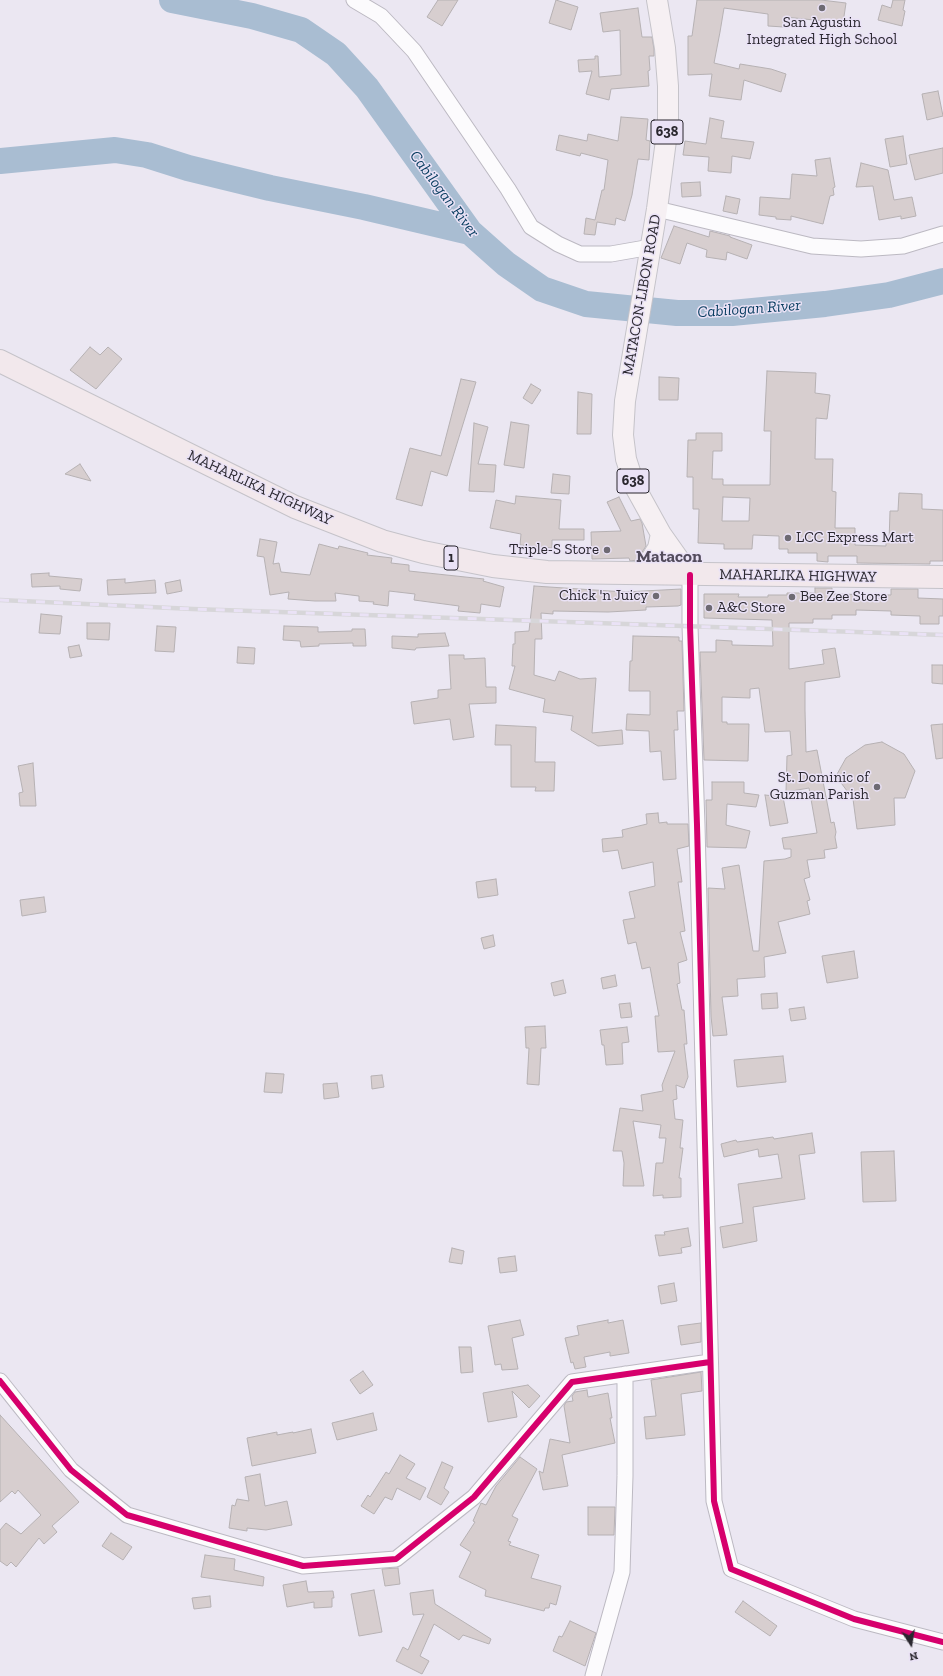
<!DOCTYPE html>
<html>
<head>
<meta charset="utf-8">
<style>
  body { margin:0 }
  #map { position:relative; width:943px; height:1676px; overflow:hidden; background:#ebe7f2; font-family:"Zilla Slab",serif }
  canvas { display:block }
  .north { position:absolute; left:891px; top:1624px; width:40px; height:40px; -webkit-text-stroke:3px #eae2f6; paint-order:stroke; rotate:168deg; font-size:11px; font-weight:700; line-height:16px; text-align:center; color:#2a272f }
  .north::after { content:''; display:block; margin:auto; width:14px; height:18px; background:#2a272f; clip-path:polygon(50% 0,100% 100%,50% 72%,0 100%) }
</style>
</head>
<body>
<div id="map">
<canvas width="943" height="1676"></canvas>
<div class="north">N</div>
</div>
<script>
const ctx = document.querySelector('canvas').getContext('2d');
ctx.lineJoin = 'round';
function shape(rows) {
  const path = new Path2D();
  for (const r of rows) {
    path.moveTo(r[0], r[1]);
    for (let i = 2; i < r.length; i += 2) path.lineTo(r[i], r[i + 1]);
  }
  return path;
}
function trace(path, color, width, dash) {
  ctx.strokeStyle = color;
  ctx.lineWidth = width;
  ctx.lineCap = dash ? 'butt' : 'round';
  ctx.setLineDash(dash || []);
  ctx.stroke(path);
}
function paint(path, color) {
  ctx.fillStyle = color;
  ctx.fill(path, 'evenodd');
}
function write(font, color, halo, rows, align = 'center') {
  ctx.font = font + ' "Zilla Slab",serif';
  ctx.lineWidth = 3;
  ctx.setLineDash([]);
  ctx.textBaseline = 'middle';
  ctx.strokeStyle = halo;
  ctx.fillStyle = color;
  for (const [text, x, y, turn = 0] of rows) {
    ctx.save();
    ctx.translate(x, y);
    ctx.rotate((+turn || 0) * Math.PI / 180);
    ctx.textAlign = isNaN(turn) ? turn : align;
    if (halo) ctx.strokeText(text, 0, 0);
    ctx.fillText(text, 0, 0);
    ctx.restore();
  }
}
trace(shape([
  [172,0,252,16,301,30,336,54,367,88,470,232,506,264,542,289,586,304,677,313,732,313,825,304,889,295,943,281],
  [0,161,115,150,147,155,188,168,270,188,364,207,470,232]
]), '#a9bdd2', 26);
const building = shape([
  [438,0,458,0,442,26,427,17,438,0],
  [556,0,578,7,571,30,549,23,556,0],
  [697,0,821,0,846,3,843,23,785,17,784,27,768,26,768,14,724,8,720,32,714,63,739,69,740,64,771,69,786,74,781,92,744,80,741,100,709,96,712,74,688,75,688,36,692,36,697,0],
  [893,0,905,0,903,10,905,11,902,26,878,20,882,5,891,8,893,0],
  [638,8,642,37,652,37,654,49,654,56,649,56,650,70,648,71,649,86,611,89,609,100,586,94,592,71,579,72,578,60,595,59,595,56,598,56,599,77,621,75,620,30,603,32,600,13,638,8],
  [938,91,943,116,927,120,922,94,938,91],
  [621,117,648,119,646,140,650,141,649,160,638,159,632,195,625,221,616,218,615,225,597,222,595,235,584,234,586,218,595,220,602,190,604,190,608,160,581,153,580,156,556,150,559,135,587,141,588,134,618,141,621,117],
  [710,118,724,121,721,138,754,142,750,159,732,156,731,173,708,171,709,157,683,155,685,141,706,144,710,118],
  [903,136,907,164,890,167,885,139,903,136],
  [943,148,943,173,915,180,909,155,943,148],
  [830,158,835,187,833,188,834,195,830,196,823,224,791,216,791,220,776,219,776,217,759,215,760,197,790,199,792,174,817,176,815,160,830,158],
  [861,163,888,170,894,200,912,197,916,216,901,219,901,216,879,220,873,186,856,187,861,163],
  [700,182,701,196,682,197,681,183,700,182],
  [726,196,740,199,737,214,723,211,726,196],
  [674,226,709,237,710,231,730,236,730,237,752,245,747,259,727,252,726,260,706,257,707,250,687,243,680,264,661,258,674,226],
  [90,347,100,355,108,347,122,359,96,389,70,370,90,347],
  [767,371,816,373,815,393,830,395,827,419,816,418,815,459,833,459,832,491,836,492,835,528,855,528,855,545,886,546,886,542,889,542,890,511,898,511,899,493,922,494,922,509,943,510,943,561,930,561,930,564,857,563,857,556,828,556,828,562,817,561,817,553,788,553,788,549,779,549,779,536,753,535,752,549,724,549,724,544,698,543,699,509,693,509,693,477,687,477,688,440,696,440,696,433,722,433,722,451,713,451,712,479,723,479,723,485,770,485,771,431,764,431,767,371],
  [723,497,750,498,749,521,722,521,723,497],
  [659,377,679,378,678,400,659,400,659,377],
  [461,379,476,382,447,476,431,471,422,506,396,499,410,448,441,456,461,379],
  [531,384,541,390,532,404,523,398,531,384],
  [578,392,592,394,591,434,577,434,578,392],
  [511,422,529,425,524,468,504,465,511,422],
  [474,423,488,427,478,464,496,465,494,492,469,491,474,423],
  [80,464,91,481,65,474,80,464],
  [553,474,570,476,569,494,551,493,553,474],
  [516,496,561,500,559,529,584,529,584,540,552,540,552,548,520,545,521,534,490,528,496,500,515,504,516,496],
  [619,497,631,521,640,519,642,523,646,546,637,560,630,561,629,558,592,559,591,532,621,531,607,502,619,497],
  [260,539,277,542,273,564,279,563,281,572,310,575,319,544,338,549,339,546,368,553,367,555,392,558,391,563,409,565,409,571,484,579,483,581,504,587,500,607,481,604,480,613,458,611,459,606,414,600,415,594,389,591,388,606,373,604,374,602,359,601,359,596,335,593,336,601,315,601,288,599,289,592,270,595,264,557,257,556,260,539],
  [49,573,49,576,82,579,80,591,60,589,60,586,32,587,31,574,49,573],
  [125,579,125,583,155,580,156,593,108,595,107,580,125,579],
  [180,580,182,591,167,594,165,583,180,580],
  [534,586,625,592,681,589,681,605,678,606,646,607,646,610,608,612,553,611,553,614,541,613,542,639,535,639,534,675,555,681,559,671,580,679,596,678,592,733,622,730,623,744,598,746,571,730,573,716,543,712,545,699,509,689,515,666,512,666,513,644,515,644,515,632,529,631,534,586],
  [815,588,832,588,832,594,891,595,891,589,918,589,918,598,943,599,943,616,939,616,939,624,920,624,920,616,891,615,891,611,856,610,856,615,832,615,832,619,813,619,813,623,789,623,789,669,824,664,822,650,835,648,840,677,805,682,805,710,806,752,817,750,831,823,834,822,836,832,835,837,837,848,824,850,825,858,807,860,810,877,804,879,810,900,807,901,810,914,778,922,786,953,764,957,765,977,737,979,738,996,722,997,727,1035,713,1036,711,1016,708,888,725,889,722,868,739,865,753,951,759,951,764,861,785,859,791,857,791,849,784,849,782,838,817,833,809,788,786,792,787,756,792,755,790,731,765,732,759,688,750,689,750,698,722,697,722,722,727,722,727,724,749,724,748,761,704,760,700,652,716,652,716,640,732,641,732,645,773,646,772,620,704,618,704,594,739,594,738,597,768,597,768,595,787,595,787,593,815,593,815,588],
  [41,614,62,616,60,634,39,633,41,614],
  [87,623,110,623,109,640,87,639,87,623],
  [157,626,176,627,174,652,155,651,157,626],
  [284,626,318,627,318,632,352,631,352,629,365,629,366,646,353,646,353,643,319,644,319,646,301,647,300,641,283,640,284,626],
  [445,633,449,646,416,648,415,650,392,648,392,636,418,637,418,634,445,633],
  [633,636,679,637,679,641,682,641,684,711,677,711,678,730,674,730,676,779,663,780,661,751,650,752,649,731,626,730,627,714,650,715,650,691,629,691,630,661,632,661,633,636],
  [79,645,82,656,70,658,68,647,79,645],
  [238,647,255,648,254,664,237,663,238,647],
  [449,655,464,655,464,659,485,658,486,687,496,687,496,703,469,704,474,737,453,740,450,719,414,724,411,702,438,698,438,690,451,689,449,655],
  [932,665,943,665,943,684,932,683,932,665],
  [943,724,943,758,936,759,931,725,943,724],
  [496,725,536,727,535,762,555,762,554,791,535,791,536,787,511,787,511,745,495,745,496,725],
  [882,742,904,754,915,771,905,798,894,798,895,825,857,829,853,799,836,776,846,758,865,745,882,742],
  [33,763,36,806,20,806,19,793,23,792,18,766,33,763],
  [712,782,744,782,744,793,759,795,756,807,727,804,726,825,750,831,746,848,707,847,706,800,712,800,712,782],
  [765,795,783,797,788,823,770,826,765,795],
  [658,813,659,823,667,822,667,824,688,824,689,846,677,849,682,882,678,882,685,931,680,932,687,960,678,963,680,983,677,984,682,1010,684,1010,687,1044,684,1044,688,1077,684,1088,676,1085,677,1099,673,1100,675,1119,683,1120,680,1148,683,1148,679,1178,681,1178,681,1197,663,1198,663,1195,653,1196,656,1163,663,1163,666,1138,659,1138,661,1125,633,1121,644,1186,623,1186,624,1163,622,1151,613,1151,620,1108,643,1111,641,1095,663,1091,662,1085,675,1051,658,1052,655,1016,659,1016,650,967,642,969,636,942,628,944,623,920,635,918,629,892,655,886,653,862,622,869,618,850,603,852,602,839,623,837,622,830,647,824,646,814,658,813],
  [496,879,498,895,478,898,476,882,496,879],
  [44,897,46,912,22,916,20,900,44,897],
  [493,935,495,946,484,949,481,938,493,935],
  [854,951,858,978,827,983,822,956,854,951],
  [615,975,617,986,603,989,601,978,615,975],
  [563,980,566,993,554,996,551,983,563,980],
  [777,993,778,1008,762,1009,761,994,777,993],
  [630,1003,632,1017,621,1018,619,1004,630,1003],
  [804,1007,806,1019,791,1021,789,1009,804,1007],
  [545,1026,546,1048,541,1048,539,1085,527,1084,529,1048,526,1048,525,1027,545,1026],
  [627,1027,629,1042,622,1043,623,1064,606,1065,604,1045,602,1045,600,1030,627,1027],
  [783,1056,786,1082,737,1087,734,1060,783,1056],
  [266,1073,284,1074,282,1093,264,1092,266,1073],
  [382,1075,384,1087,372,1089,371,1076,382,1075],
  [337,1083,339,1097,324,1099,323,1084,337,1083],
  [812,1133,815,1153,799,1155,805,1199,753,1207,757,1241,723,1248,720,1227,743,1223,738,1184,782,1178,778,1154,759,1157,758,1149,724,1157,721,1144,736,1140,737,1142,773,1137,774,1139,812,1133],
  [894,1151,896,1201,863,1202,861,1152,894,1151],
  [688,1228,691,1246,681,1248,682,1253,659,1256,655,1235,665,1235,664,1232,688,1228],
  [452,1248,464,1251,462,1264,449,1262,452,1248],
  [515,1256,517,1271,500,1273,498,1258,515,1256],
  [674,1283,677,1301,661,1304,658,1286,674,1283],
  [520,1320,524,1335,512,1338,518,1369,502,1370,501,1364,495,1365,488,1326,520,1320],
  [608,1320,608,1323,623,1320,629,1353,610,1356,610,1352,584,1357,586,1367,575,1369,573,1362,571,1363,565,1338,579,1335,577,1326,608,1320],
  [701,1323,701,1342,681,1345,678,1326,701,1323],
  [459,1347,471,1347,473,1372,461,1373,459,1347],
  [363,1371,373,1385,360,1394,350,1380,363,1371],
  [701,1372,702,1391,681,1394,685,1435,646,1439,644,1417,656,1416,651,1380,701,1372],
  [528,1385,540,1396,529,1408,512,1391,517,1417,488,1422,483,1393,528,1385],
  [587,1390,588,1397,608,1393,612,1418,610,1418,615,1443,562,1455,568,1486,543,1490,539,1471,543,1473,550,1439,570,1443,564,1406,566,1402,573,1401,572,1396,575,1392,587,1390],
  [373,1413,377,1430,337,1440,332,1423,373,1413],
  [0,1415,79,1502,52,1526,57,1532,44,1544,39,1538,16,1567,11,1562,7,1566,0,1561,0,1530,6,1523,21,1534,41,1515,18,1490,15,1494,12,1491,0,1502,0,1415],
  [311,1429,316,1453,252,1466,247,1438,277,1432,277,1435,293,1432,293,1433,311,1429],
  [400,1455,415,1464,406,1478,426,1488,420,1500,397,1488,392,1500,385,1497,374,1514,361,1506,368,1495,370,1497,386,1472,389,1474,400,1455],
  [520,1457,537,1469,512,1516,518,1519,508,1541,511,1542,509,1545,539,1555,531,1578,561,1586,556,1605,550,1603,549,1608,545,1608,544,1611,485,1596,486,1590,459,1577,471,1552,460,1545,475,1522,473,1521,481,1503,486,1505,496,1486,520,1457],
  [442,1462,453,1467,444,1488,449,1492,441,1505,427,1497,442,1462],
  [260,1474,265,1506,287,1501,292,1525,266,1530,247,1528,247,1531,229,1528,232,1505,235,1506,237,1499,249,1501,245,1477,260,1474],
  [588,1507,615,1507,614,1535,588,1535,588,1507],
  [111,1533,132,1547,123,1560,102,1546,111,1533],
  [205,1555,235,1559,234,1570,264,1577,263,1586,201,1577,205,1555],
  [398,1568,400,1584,385,1586,382,1569,398,1568],
  [306,1581,308,1592,333,1591,334,1598,332,1598,332,1607,314,1608,314,1602,287,1607,283,1585,306,1581],
  [374,1590,382,1632,359,1636,351,1594,374,1590],
  [433,1590,435,1604,491,1639,489,1644,463,1635,459,1640,434,1624,420,1656,429,1661,422,1674,396,1661,403,1647,408,1650,424,1614,413,1615,410,1593,433,1590],
  [210,1596,211,1607,194,1609,192,1598,210,1596],
  [743,1601,777,1626,770,1636,735,1612,743,1601],
  [570,1621,596,1633,585,1666,553,1651,559,1636,562,1637,570,1621]
]);
paint(building, '#d7cecf');
trace(building, '#b6b1b3', 1);
const minor = shape([
  [354,0,381,16,414,51,508,189,531,227,558,244,580,254,611,254,651,247],
  [657,209,812,246,861,249,903,246,943,234],
  [690,575,690,626,697,825,714,1501,731,1569,854,1619,943,1642],
  [0,1381,71,1470,127,1515,303,1566,396,1559,474,1497,572,1382,710,1362],
  [593,1676,622,1572,625,1476,625,1374]
]);
const major = shape([
  [657,0,665,48,668,86,668,125,657,209,625,401,623,435,626,459,635,487,661,534,690,575],
  [642,574,658,548,661,534]
]);
const highway = shape([
  [0,361,295,507,382,541,423,552,493,566,547,572,943,577]
]);
trace(minor, '#bcb9c2', 17);
trace(major, '#c5c3c9', 22);
trace(highway, '#c5c3c9', 24);
trace(minor, '#fcfbfd', 15);
trace(major, '#f6f0f3', 20);
trace(highway, '#f2e8ec', 22);
const rail = shape([
  [0,600,193,609,943,635]
]);
trace(rail, '#d7d6d9', 4.5);
trace(rail, '#eae2f6', 3, [9]);
trace(shape([
  [690,575,690,626,697,825,714,1501,731,1569,854,1619,943,1642],
  [0,1381,71,1470,127,1515,303,1566,396,1559,474,1497,572,1382,710,1362]
]), '#d6006c', 6);
for (const [x, y, r, color] of [
  [822,8,4,"#6e6a73"],
  [788,538,4,"#6e6a73"],
  [607,550,4,"#6e6a73"],
  [656,596,4,"#6e6a73"],
  [792,597,4,"#6e6a73"],
  [709,608,4,"#6e6a73"],
  [877,787,4,"#6e6a73"]
]) {
  const dot = new Path2D();
  dot.arc(x, y, r, 0, 2 * Math.PI);
  ctx.fillStyle = color;
  ctx.fill(dot);
  trace(dot, '#eae2f6', 1.5);
}
for (const [x, y, w] of [
  [667,132,32],
  [633,481,32],
  [451,558,14]
]) {
  const box = new Path2D();
  box.roundRect(x - w / 2, y - 12, w, 24, 3);
  ctx.fillStyle = '#eae2f6';
  ctx.fill(box);
  trace(box, '#2a272f', 1);
}
write('bold 14px', '#2a272f', null, [
  ["638",667,132],
  ["638",633,481],
  ["1",451,558]
]);
write('15px', '#2a272f', '#eae2f6', [
  ["San Agustin",822,23,"center"],
  ["Integrated High School",822,40,"center"],
  ["LCC Express Mart",796,538],
  ["Triple-S Store",599,550,"right"],
  ["Chick 'n Juicy",648,596,"right"],
  ["Bee Zee Store",800,597],
  ["A&C Store",717,608],
  ["St. Dominic of",869,778,"right"],
  ["Guzman Parish",869,795,"right"]
], 'left');
write('15px', '#2a272f', '#eae2f6', [
  ["MATACON-LIBON ROAD",642,295,-80],
  ["MAHARLIKA HIGHWAY",260,488,25],
  ["MAHARLIKA HIGHWAY",798,576,1]
]);
write('italic 16px', '#073c5f', '#eae2f6', [
  ["Cabilogan River",444,194,53],
  ["Cabilogan River",749,309,-4]
]);
write('bold 17px', '#524b5b', '#eae2f6', [
  ["Matacon",669,557]
]);
</script>
</body>
</html>
